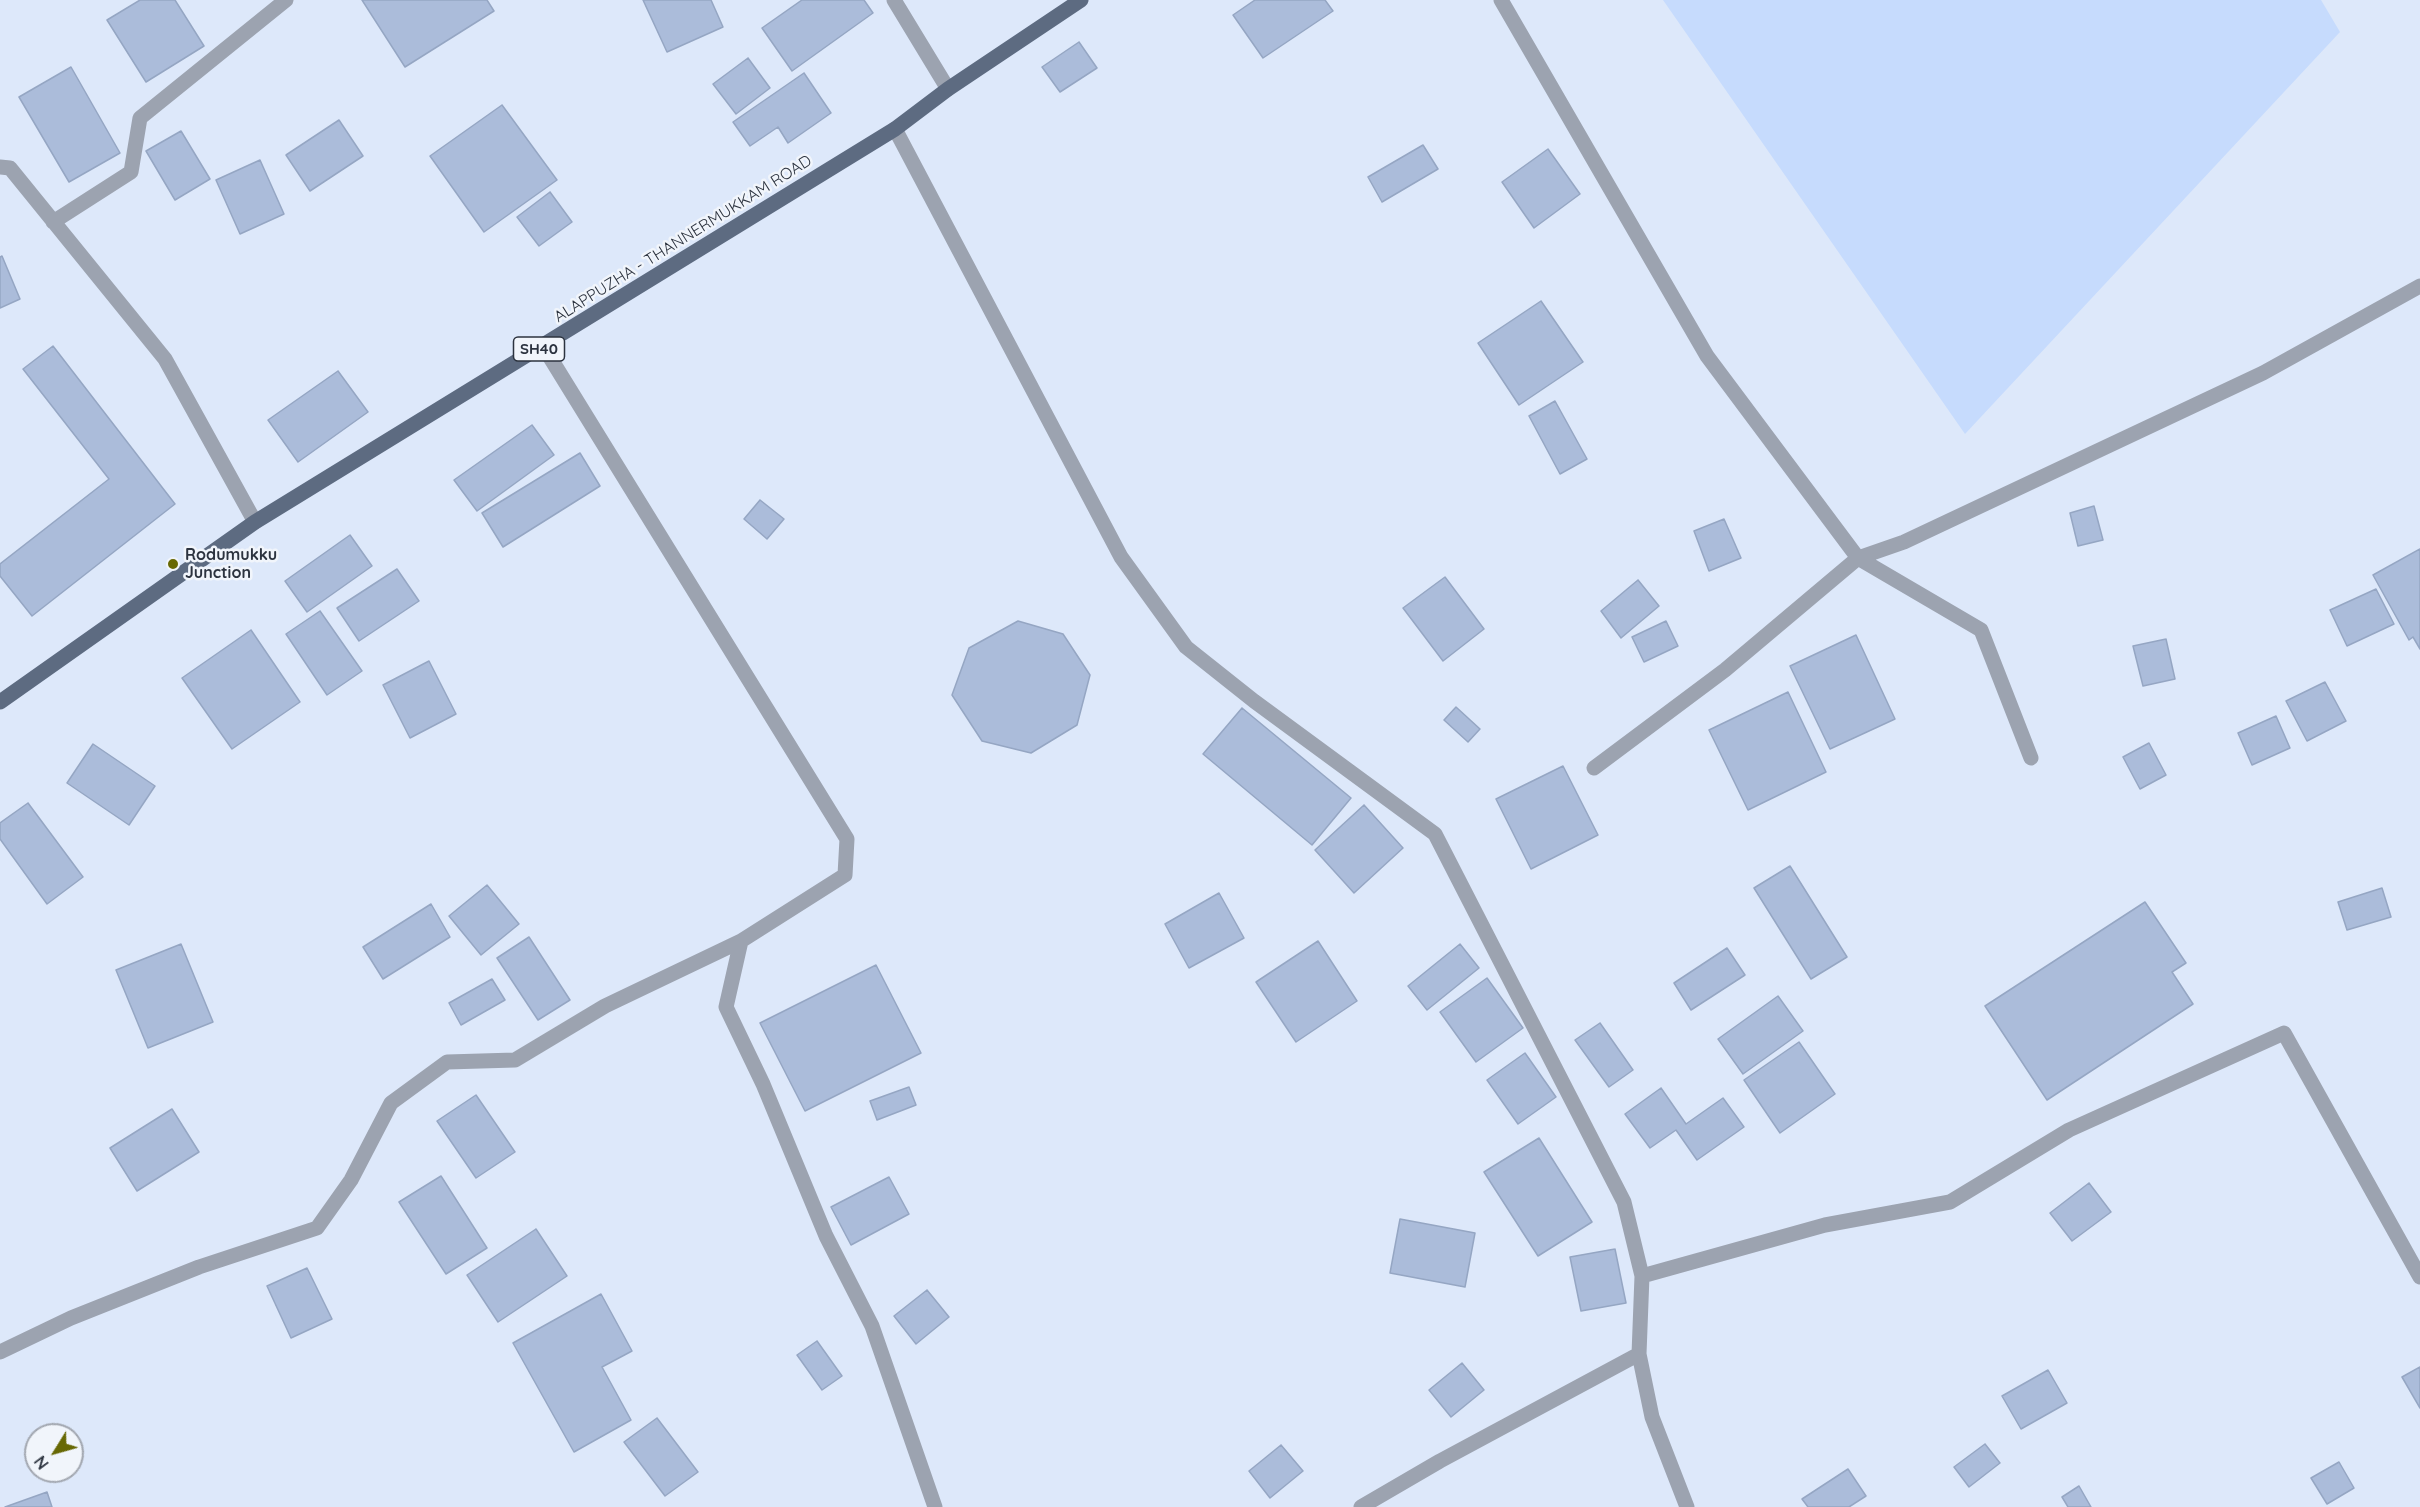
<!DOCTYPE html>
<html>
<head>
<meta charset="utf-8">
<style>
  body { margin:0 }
  #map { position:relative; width:2420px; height:1507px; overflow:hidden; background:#dde8fa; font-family:Quicksand,sans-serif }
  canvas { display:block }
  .north { position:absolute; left:24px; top:1423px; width:60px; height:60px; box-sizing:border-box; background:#f1f5fb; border:2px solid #a2a7b0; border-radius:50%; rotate:233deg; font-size:16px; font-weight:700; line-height:24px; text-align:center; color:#2c333f }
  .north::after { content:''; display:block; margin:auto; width:21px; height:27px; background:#676804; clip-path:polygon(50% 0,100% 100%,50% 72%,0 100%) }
</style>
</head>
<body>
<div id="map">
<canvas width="2420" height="1507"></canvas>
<div class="north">N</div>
</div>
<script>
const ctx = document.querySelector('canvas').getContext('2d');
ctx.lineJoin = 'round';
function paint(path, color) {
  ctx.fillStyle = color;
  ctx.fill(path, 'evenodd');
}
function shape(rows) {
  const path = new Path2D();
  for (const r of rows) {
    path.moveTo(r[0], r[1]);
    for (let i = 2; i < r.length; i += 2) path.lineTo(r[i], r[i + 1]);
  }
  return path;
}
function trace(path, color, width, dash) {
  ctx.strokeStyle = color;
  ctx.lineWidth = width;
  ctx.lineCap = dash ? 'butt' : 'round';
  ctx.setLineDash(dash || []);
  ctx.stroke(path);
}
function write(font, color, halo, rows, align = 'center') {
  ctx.font = font + ' Quicksand,sans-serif';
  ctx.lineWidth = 5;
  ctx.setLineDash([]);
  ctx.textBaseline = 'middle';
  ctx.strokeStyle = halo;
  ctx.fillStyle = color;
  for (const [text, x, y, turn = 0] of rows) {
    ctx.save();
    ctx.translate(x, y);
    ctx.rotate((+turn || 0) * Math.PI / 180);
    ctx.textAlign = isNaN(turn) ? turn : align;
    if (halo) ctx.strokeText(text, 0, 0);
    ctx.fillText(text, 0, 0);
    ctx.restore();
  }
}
paint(shape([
  [1663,0,2321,0,2340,32,1965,434]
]), '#c6dbfd');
const building = shape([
  [140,0,175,0,204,46,146,82,107,20,140,0],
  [362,0,487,0,494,11,405,67,362,0],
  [643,0,711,0,723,27,667,52,643,0],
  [802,0,864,0,873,13,792,71,762,28,802,0],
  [1255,0,1325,0,1333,11,1263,58,1233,15,1255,0],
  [1079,42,1097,68,1060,92,1042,67,1079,42],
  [748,58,770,88,736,114,713,84,748,58],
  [71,67,120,153,69,182,19,97,71,67],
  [804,73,831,113,788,143,778,127,750,146,733,122,804,73],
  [502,105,557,180,484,232,430,156,502,105],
  [339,120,363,156,310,191,286,155,339,120],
  [181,131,210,179,175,200,146,151,181,131],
  [1423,145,1438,169,1382,202,1368,177,1423,145],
  [1548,149,1580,194,1534,228,1502,182,1548,149],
  [260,160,284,214,240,234,216,180,260,160],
  [550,192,572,222,539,246,517,217,550,192],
  [2,256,20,299,0,308,0,257,2,256],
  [1541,301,1583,362,1519,405,1478,343,1541,301],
  [53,346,175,504,32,616,0,576,0,564,109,479,23,369,53,346],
  [338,371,368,412,298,462,268,420,338,371],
  [1555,401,1587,459,1560,474,1529,416,1555,401],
  [532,425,554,455,477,511,454,480,532,425],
  [580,453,600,486,503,547,482,513,580,453],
  [760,500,784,519,767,539,744,519,760,500],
  [2094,506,2103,540,2078,546,2070,513,2094,506],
  [1724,519,1741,558,1709,571,1694,531,1724,519],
  [350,535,372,566,307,612,285,581,350,535],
  [2420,549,2420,649,2413,637,2409,640,2373,575,2420,549],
  [397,569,419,601,359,641,337,608,397,569],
  [1445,577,1484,629,1443,661,1403,608,1445,577],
  [1638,580,1659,606,1621,638,1601,611,1638,580],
  [2376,589,2394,624,2347,646,2330,610,2376,589],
  [320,611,362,671,327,695,286,634,320,611],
  [1018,621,1063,634,1090,675,1077,725,1031,753,982,741,952,695,969,648,1018,621],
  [1666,621,1678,646,1644,662,1632,637,1666,621],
  [251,630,300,702,232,749,182,678,251,630],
  [1856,635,1895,719,1830,749,1790,666,1856,635],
  [2166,639,2175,679,2143,686,2133,646,2166,639],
  [429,661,456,714,410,738,383,685,429,661],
  [2325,682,2346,721,2307,741,2286,701,2325,682],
  [1788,692,1826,772,1748,810,1709,730,1788,692],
  [1456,707,1480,729,1468,742,1444,720,1456,707],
  [1242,708,1351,798,1312,845,1203,754,1242,708],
  [2276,716,2290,748,2252,765,2238,733,2276,716],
  [2149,743,2166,775,2140,789,2123,757,2149,743],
  [93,744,155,786,129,825,67,783,93,744],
  [1563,766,1598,835,1531,869,1496,799,1563,766],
  [28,803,83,877,47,904,0,839,0,823,28,803],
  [1364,805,1403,848,1354,893,1315,850,1364,805],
  [1790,866,1847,957,1811,979,1754,888,1790,866],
  [487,885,519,924,481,955,449,916,487,885],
  [2382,888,2391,917,2347,930,2338,902,2382,888],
  [1219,893,1244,938,1189,968,1165,924,1219,893],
  [2145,902,2186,963,2172,972,2193,1004,2047,1100,1985,1006,2145,902],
  [431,904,450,937,383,979,363,947,431,904],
  [529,937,570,1000,538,1020,497,958,529,937],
  [1318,941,1357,1001,1296,1042,1256,982,1318,941],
  [181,944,213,1022,148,1048,116,970,181,944],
  [1460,944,1479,968,1427,1010,1408,986,1460,944],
  [1727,948,1745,975,1691,1010,1674,983,1727,948],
  [876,965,921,1053,805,1111,760,1023,876,965],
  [1487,978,1523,1028,1476,1062,1440,1012,1487,978],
  [492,979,505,1000,461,1025,449,1003,492,979],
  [1778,996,1803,1031,1743,1074,1718,1039,1778,996],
  [1600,1023,1633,1070,1609,1087,1575,1040,1600,1023],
  [1799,1042,1835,1094,1780,1133,1744,1080,1799,1042],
  [1525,1053,1556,1097,1518,1124,1487,1080,1525,1053],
  [909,1087,916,1105,877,1120,870,1101,909,1087],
  [1661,1088,1686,1124,1723,1098,1744,1127,1697,1160,1676,1130,1650,1148,1625,1114,1661,1088],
  [476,1095,515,1152,476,1178,437,1121,476,1095],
  [172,1109,199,1152,137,1191,110,1148,172,1109],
  [1539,1138,1592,1222,1538,1256,1484,1172,1539,1138],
  [441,1176,487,1248,446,1274,399,1202,441,1176],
  [889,1177,909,1214,851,1245,831,1207,889,1177],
  [2089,1183,2111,1212,2072,1241,2050,1213,2089,1183],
  [1400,1219,1475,1233,1465,1287,1390,1273,1400,1219],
  [536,1229,567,1276,498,1322,467,1275,536,1229],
  [1615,1249,1626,1303,1581,1311,1570,1257,1615,1249],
  [307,1268,332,1319,291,1338,267,1286,307,1268],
  [927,1290,949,1317,916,1344,894,1316,927,1290],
  [601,1294,632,1351,602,1367,631,1420,574,1452,513,1343,601,1294],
  [817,1341,842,1376,822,1390,797,1355,817,1341],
  [1462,1363,1484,1390,1451,1417,1429,1390,1462,1363],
  [2420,1367,2420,1408,2402,1377,2420,1367],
  [2048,1370,2067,1403,2021,1429,2002,1396,2048,1370],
  [657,1418,698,1472,665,1496,624,1442,657,1418],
  [1985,1444,2000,1463,1969,1487,1954,1467,1985,1444],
  [1281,1445,1303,1471,1270,1498,1249,1471,1281,1445],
  [2339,1462,2354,1488,2327,1504,2311,1478,2339,1462],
  [1848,1469,1866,1496,1849,1507,1808,1507,1802,1499,1848,1469],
  [2079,1486,2091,1507,2068,1507,2062,1497,2079,1486],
  [47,1492,52,1507,5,1507,47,1492]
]);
paint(building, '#abbcda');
trace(building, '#95a6c3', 1.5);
trace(shape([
  [894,0,948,89],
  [1501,0,1707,356,1858,558,1904,542,2263,373,2420,286],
  [895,129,1121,557,1186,647,1254,701,1435,834,1624,1202,1642,1276,1639,1354,1652,1417,1687,1507],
  [0,167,10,168,165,359,255,522],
  [53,222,131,172,140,118,286,0],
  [543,346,847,839,845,875,741,941,726,1007,763,1084,826,1236,872,1326,935,1507],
  [1594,768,1725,670,1858,558,1981,630,2031,758],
  [1642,1276,1825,1225,1950,1202,2069,1130,2284,1033,2420,1277],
  [0,1352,71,1318,199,1267,317,1228,351,1180,391,1103,447,1062,515,1060,605,1006,741,941],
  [1361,1507,1440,1461,1639,1354]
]), '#9ca3b0', 15);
trace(shape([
  [0,702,255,522,895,129,948,89,1081,0]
]), '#5d6b81', 15);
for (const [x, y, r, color] of [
  [173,564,6,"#676804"]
]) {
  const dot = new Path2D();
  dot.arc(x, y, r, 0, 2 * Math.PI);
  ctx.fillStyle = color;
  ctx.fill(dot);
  trace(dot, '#f1f5fb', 2);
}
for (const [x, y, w] of [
  [539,349,51]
]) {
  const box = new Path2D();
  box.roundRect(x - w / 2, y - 12, w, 24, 4.5);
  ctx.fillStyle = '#f1f5fb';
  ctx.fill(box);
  trace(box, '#2c333f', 1.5);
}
write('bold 15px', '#2c333f', null, [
  ["SH40",539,349]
]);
write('16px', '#2c333f', '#f1f5fb', [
  ["ALAPPUZHA - THANNERMUKKAM ROAD",683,239,-32]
]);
write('bold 16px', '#2c333f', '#f1f5fb', [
  ["Rodumukku",185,555],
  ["Junction",185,573]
], 'left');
</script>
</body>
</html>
